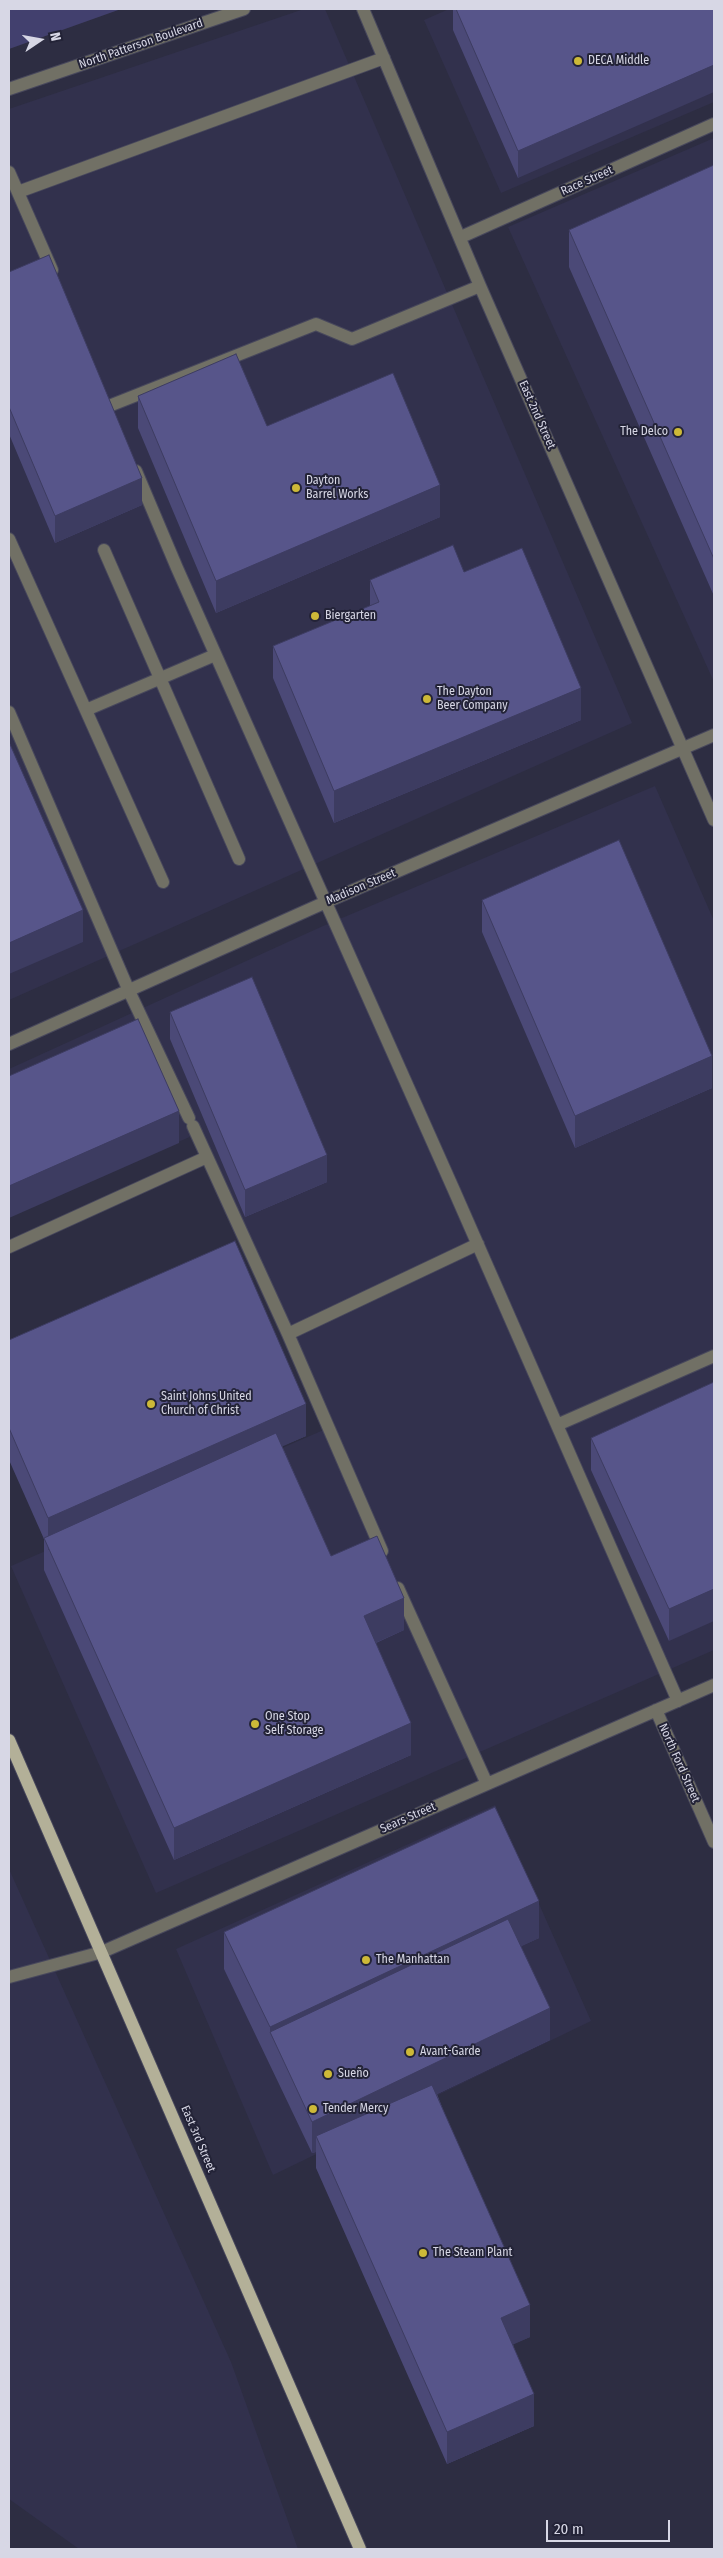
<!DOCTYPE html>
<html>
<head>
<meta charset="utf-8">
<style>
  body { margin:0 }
  #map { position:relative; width:723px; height:2558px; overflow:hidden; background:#2d2d42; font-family:"Fira Sans Condensed",sans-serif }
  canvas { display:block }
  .frame { position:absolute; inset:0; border:10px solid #d7d7e5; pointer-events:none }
  .north { position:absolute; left:15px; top:15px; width:50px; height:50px; -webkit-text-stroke:4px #232337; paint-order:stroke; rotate:78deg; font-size:14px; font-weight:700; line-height:20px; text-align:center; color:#d7d7e5 }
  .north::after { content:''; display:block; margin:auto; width:18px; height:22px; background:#d7d7e5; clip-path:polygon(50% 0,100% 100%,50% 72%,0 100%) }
  .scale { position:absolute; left:546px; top:2520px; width:124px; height:22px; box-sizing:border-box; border:2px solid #d7d7e5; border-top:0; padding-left:6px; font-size:15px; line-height:18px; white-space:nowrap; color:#d7d7e5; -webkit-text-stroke:4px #232337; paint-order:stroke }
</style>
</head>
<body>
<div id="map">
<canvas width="723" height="2558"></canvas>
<div class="frame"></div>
<div class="north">N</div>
<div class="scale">20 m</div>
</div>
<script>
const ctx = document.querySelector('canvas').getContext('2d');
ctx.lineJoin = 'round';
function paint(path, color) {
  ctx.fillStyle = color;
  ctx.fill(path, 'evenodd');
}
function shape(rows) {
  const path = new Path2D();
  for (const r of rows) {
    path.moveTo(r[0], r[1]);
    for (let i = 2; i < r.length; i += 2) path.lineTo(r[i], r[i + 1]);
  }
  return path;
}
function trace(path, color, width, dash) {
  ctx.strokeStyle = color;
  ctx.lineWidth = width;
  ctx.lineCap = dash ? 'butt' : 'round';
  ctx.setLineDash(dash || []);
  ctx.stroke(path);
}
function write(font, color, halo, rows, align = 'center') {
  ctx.font = font + ' "Fira Sans Condensed",sans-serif';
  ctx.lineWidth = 4;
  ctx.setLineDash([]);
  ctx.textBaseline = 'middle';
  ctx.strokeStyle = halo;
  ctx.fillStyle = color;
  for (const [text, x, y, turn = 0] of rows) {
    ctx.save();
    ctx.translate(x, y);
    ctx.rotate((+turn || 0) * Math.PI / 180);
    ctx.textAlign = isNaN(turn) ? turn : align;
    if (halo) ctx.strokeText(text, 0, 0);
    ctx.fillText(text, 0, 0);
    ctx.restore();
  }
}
paint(shape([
  [304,9,325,9,632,723,9,1000,9,109],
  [449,9,714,9,714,102,501,193,424,20],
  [714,138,714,682,508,227],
  [655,786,714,921,714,1650,156,1893,11,1566,335,1425,203,1131,9,1217,9,1069,323,926],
  [495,1805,591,2021,273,2175,176,1949],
  [9,1869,231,2362,298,2549,79,2549,9,2499]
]), '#32314d');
paint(shape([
  [9,9,121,9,9,49]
]), '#42406e');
const minor = shape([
  [363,9,480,286,714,820],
  [9,89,244,9],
  [9,172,52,270],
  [18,192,384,58],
  [461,237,714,124],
  [109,406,316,324,352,339,480,286],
  [136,471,177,568,453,1188,678,1701],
  [9,539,163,882],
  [104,550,239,859],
  [86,710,215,655],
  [9,712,129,991,189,1118],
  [9,1044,326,902,714,735],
  [193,1126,288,1334,382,1551],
  [9,1247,207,1157],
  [288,1334,478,1244],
  [557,1425,714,1356],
  [398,1588,487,1784],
  [656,1710,714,1842],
  [9,1977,102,1952,714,1685]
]);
const major = shape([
  [9,1740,360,2549]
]);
trace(minor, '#48485c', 14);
trace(major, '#48485c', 14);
trace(minor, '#717065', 12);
trace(major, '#b3b098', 12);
paint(shape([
  [453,9,714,9,518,178,453,30],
  [714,165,714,596,569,267,569,230],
  [9,272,142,505,55,543,9,434],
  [138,396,267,426,440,517,216,613,138,428],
  [464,572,581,720,334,823,273,678,273,646,370,606,370,580],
  [482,900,712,1088,575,1148,482,932],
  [170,1012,327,1182,245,1217,170,1039],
  [9,1340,306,1436,282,1446,331,1556,404,1630,376,1643,411,1755,174,1860,44,1570,44,1539,9,1460],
  [714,1382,669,1641,591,1470,591,1438],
  [224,1932,539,1938,521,1946,550,2040,437,2094,530,2337,513,2344,534,2426,447,2464,316,2168,316,2152,312,2153,224,1969]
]), '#4b4977');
paint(shape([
  [714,65,714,92,518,178,518,151],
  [142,478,142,505,55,543,55,516],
  [440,485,440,517,216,613,216,581],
  [581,688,581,720,334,823,334,791],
  [83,910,83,942,9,974,9,943],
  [712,1056,712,1088,575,1148,575,1116],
  [179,1111,179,1143,9,1218,9,1186],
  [327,1155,327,1182,245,1217,245,1190],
  [306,1404,306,1436,48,1550,48,1518],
  [714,1589,714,1621,669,1641,669,1609],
  [404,1598,404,1630,364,1648,364,1616],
  [411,1723,411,1755,174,1860,174,1828],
  [539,1901,539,1938,283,2058,270,2032,270,2027],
  [550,2008,550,2040,322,2149,316,2136,316,2152,312,2153,312,2122],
  [530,2305,530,2337,501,2350,501,2318],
  [534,2394,534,2426,447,2464,447,2432]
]), '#3d3c61');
const building = shape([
  [456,9,714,9,714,65,518,151,456,9],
  [714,165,714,559,569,230,714,165],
  [49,255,142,478,55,516,9,407,9,272,49,255],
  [236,354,267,426,393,373,440,485,216,581,138,396,236,354],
  [453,545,464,572,522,548,581,688,334,791,273,646,379,602,370,580,453,545],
  [9,742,83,910,9,943,9,742],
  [619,840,712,1056,575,1116,482,900,619,840],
  [252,977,327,1155,245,1190,170,1012,252,977],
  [138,1019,179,1111,9,1186,9,1076,138,1019],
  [235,1241,306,1404,48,1518,9,1428,9,1340,235,1241],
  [714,1382,714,1589,669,1609,591,1438,714,1382],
  [276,1433,331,1556,377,1536,404,1598,364,1616,411,1723,174,1828,44,1538,276,1433],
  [495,1807,539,1901,270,2027,224,1932,495,1807],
  [508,1919,550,2008,312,2122,270,2032,508,1919],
  [432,2085,530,2305,501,2318,534,2394,447,2432,316,2136,432,2085]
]);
paint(building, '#57558a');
trace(building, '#3d3c61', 1);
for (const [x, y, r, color] of [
  [578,61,5,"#cdb938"],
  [678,432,5,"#cdb938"],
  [296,488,5,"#cdb938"],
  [315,616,5,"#cdb938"],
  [427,699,5,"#cdb938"],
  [151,1404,5,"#cdb938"],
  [255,1724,5,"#cdb938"],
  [366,1960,5,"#cdb938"],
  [410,2052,5,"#cdb938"],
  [328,2074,5,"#cdb938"],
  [313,2109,5,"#cdb938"],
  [423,2253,5,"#cdb938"]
]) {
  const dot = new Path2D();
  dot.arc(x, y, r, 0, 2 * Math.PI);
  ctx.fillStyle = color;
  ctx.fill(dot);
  trace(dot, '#232337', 2);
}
write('12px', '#d7d7e5', '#232337', [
  ["North Patterson Boulevard",141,44,-19],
  ["Race Street",587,181,-24],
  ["East 2nd Street",537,415,66],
  ["Madison Street",361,887,-23],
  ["North Ford Street",679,1763,66],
  ["Sears Street",408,1818,-24],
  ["East 3rd Street",198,2139,67]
]);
write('12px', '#d7d7e5', '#232337', [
  ["DECA Middle",588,61],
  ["The Delco",668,432,"right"],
  ["Dayton",306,481],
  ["Barrel Works",306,495],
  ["Biergarten",325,616],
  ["The Dayton",437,692],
  ["Beer Company",437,706],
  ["Saint Johns United",161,1397],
  ["Church of Christ",161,1411],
  ["One Stop",265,1717],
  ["Self Storage",265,1731],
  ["The Manhattan",376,1960],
  ["Avant-Garde",420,2052],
  ["Sueño",338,2074],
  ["Tender Mercy",323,2109],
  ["The Steam Plant",433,2253]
], 'left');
</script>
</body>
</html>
